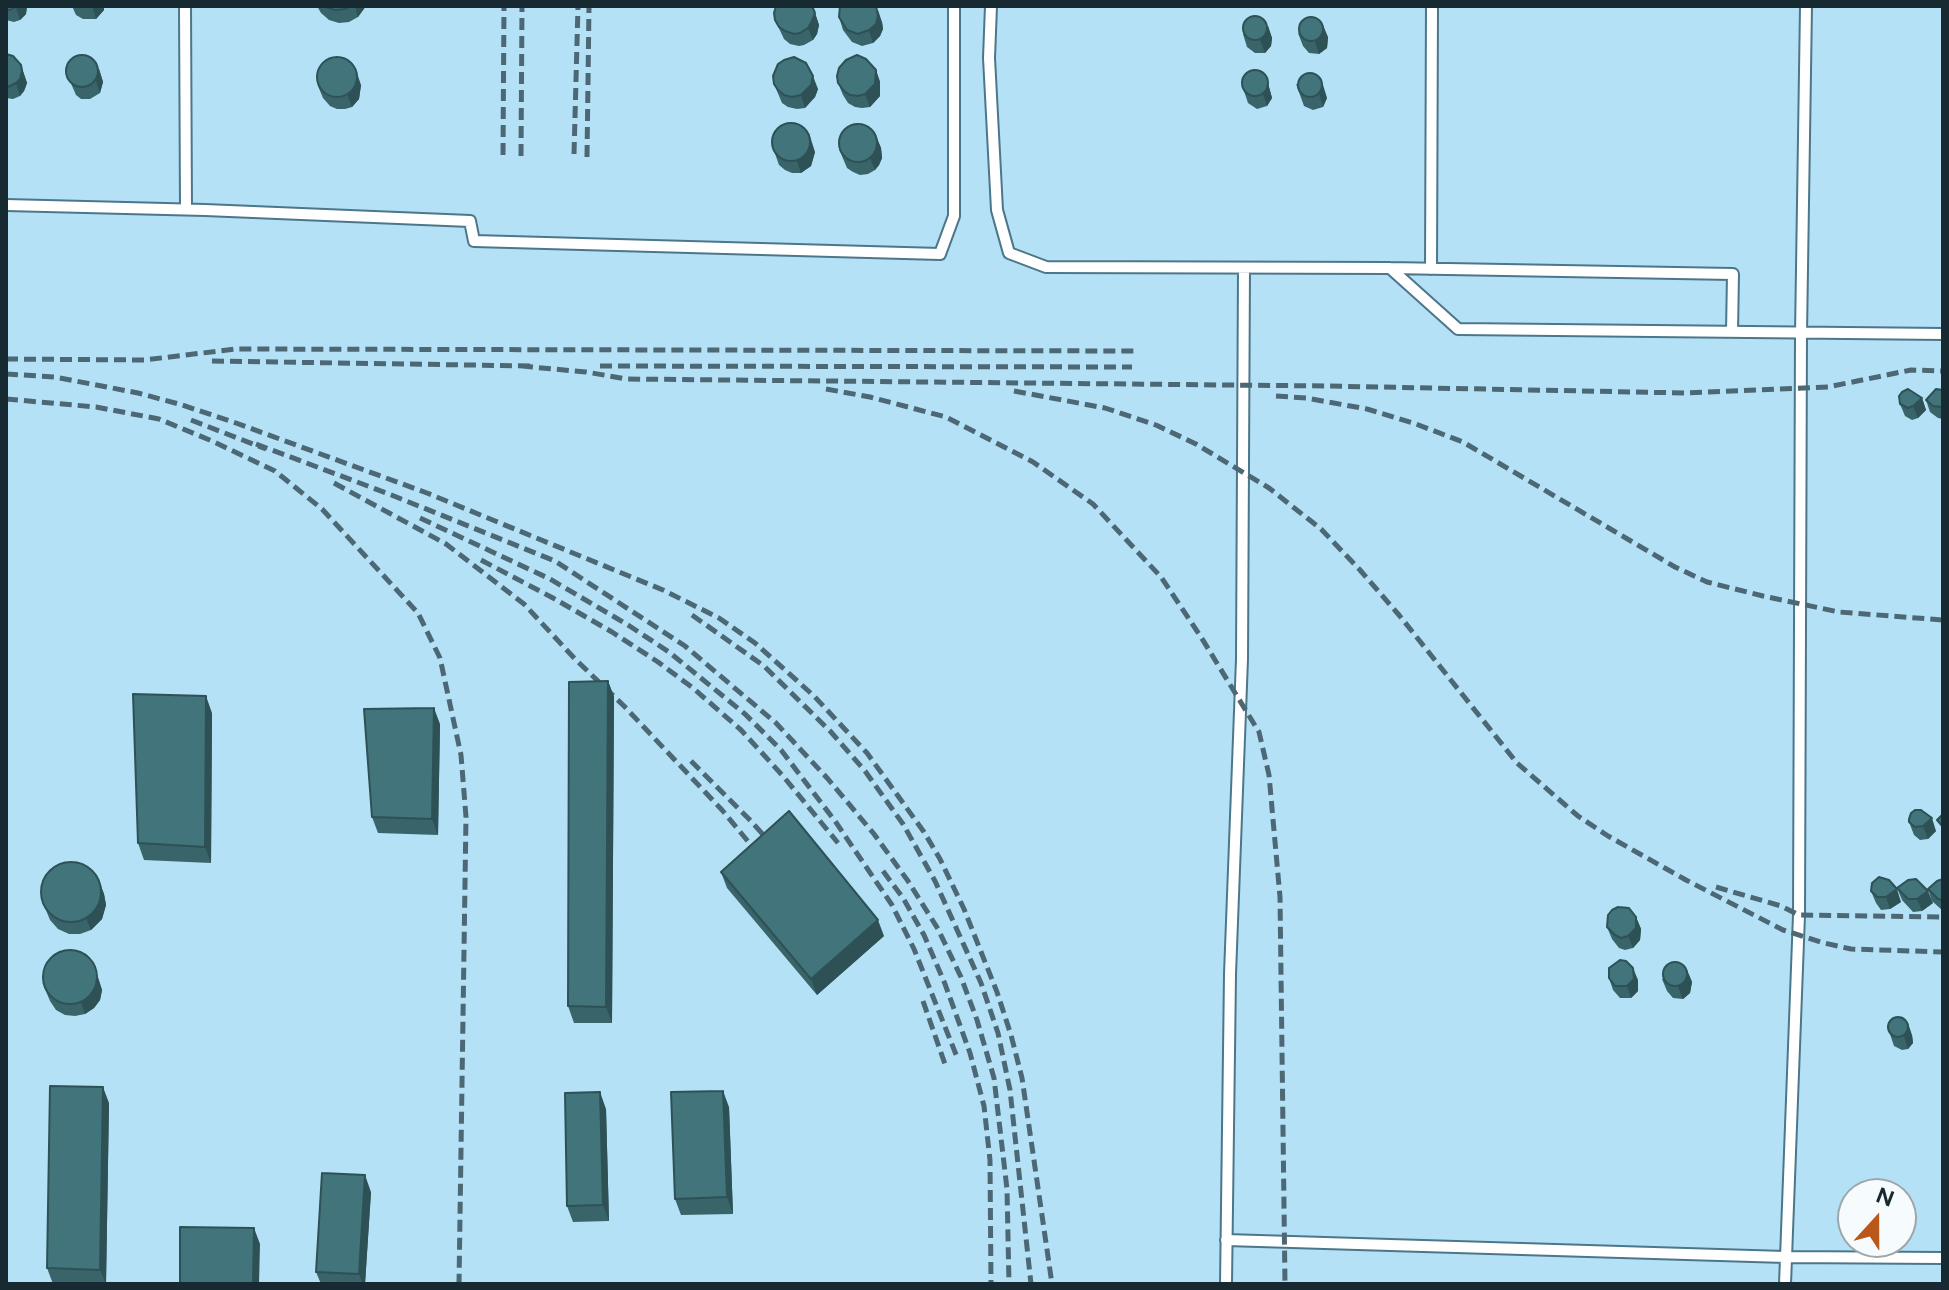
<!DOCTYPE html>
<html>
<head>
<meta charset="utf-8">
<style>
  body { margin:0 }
  #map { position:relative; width:1949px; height:1290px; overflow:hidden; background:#b4e1f6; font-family:Figtree,sans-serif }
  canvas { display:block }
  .frame { position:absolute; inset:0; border:8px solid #172931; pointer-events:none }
  .north { position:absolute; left:1837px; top:1178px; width:80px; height:80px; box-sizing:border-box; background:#f6fbfd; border:2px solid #9da7ab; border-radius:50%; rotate:21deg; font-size:22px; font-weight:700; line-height:32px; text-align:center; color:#172931 }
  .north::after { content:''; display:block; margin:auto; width:28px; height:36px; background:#b95819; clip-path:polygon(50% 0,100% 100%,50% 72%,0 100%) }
</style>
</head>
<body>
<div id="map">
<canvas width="1949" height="1290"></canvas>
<div class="frame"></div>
<div class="north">N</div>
</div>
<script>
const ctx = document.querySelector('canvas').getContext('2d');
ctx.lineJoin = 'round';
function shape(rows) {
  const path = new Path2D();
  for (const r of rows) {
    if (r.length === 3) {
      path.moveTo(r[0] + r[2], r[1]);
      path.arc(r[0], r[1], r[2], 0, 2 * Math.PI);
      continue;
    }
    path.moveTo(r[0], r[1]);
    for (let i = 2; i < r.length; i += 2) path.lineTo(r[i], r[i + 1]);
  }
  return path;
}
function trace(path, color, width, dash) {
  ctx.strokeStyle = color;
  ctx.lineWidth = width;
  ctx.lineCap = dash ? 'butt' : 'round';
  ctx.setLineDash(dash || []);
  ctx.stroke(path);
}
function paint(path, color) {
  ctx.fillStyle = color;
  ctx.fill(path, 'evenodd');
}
const service = shape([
  [185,6,186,209],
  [991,6,989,58,997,210,1009,253,1046,267,1390,268,1733,274,1732,332],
  [6,205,205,210,470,221,474,241,940,254,954,216,954,6],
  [1390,268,1458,329,1943,334],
  [1431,269,1432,6],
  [1226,1240,1785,1257,1943,1258],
  [1226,1284,1230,974,1242,659,1244,268],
  [1785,1284,1799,915,1801,334,1806,6]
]);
trace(service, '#4c7689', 14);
trace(service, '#fff', 10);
trace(shape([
  [574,154,578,6],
  [503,155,504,6],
  [521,156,522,6],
  [587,157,589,6],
  [6,359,144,360,236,349,1136,351],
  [212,361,532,366],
  [521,366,586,372,627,379,1327,386,1686,393,1828,387,1911,370,1943,371],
  [600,366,1132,367],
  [6,374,55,377,138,393,179,404,236,423,427,493,663,590,719,618,755,643,814,696,867,753,924,832,940,859,964,909,997,992,1011,1035,1022,1078,1052,1284],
  [826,389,870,397,946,417,1033,462,1093,504,1161,577,1201,637,1259,732,1269,775,1280,897,1285,1284],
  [1014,391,1105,408,1156,425,1196,444,1269,488,1321,529,1360,570,1399,615,1517,763,1578,816,1608,836,1686,880,1783,930,1824,943,1851,949,1943,952],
  [1276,396,1306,398,1367,409,1416,424,1463,442,1675,567,1707,582,1763,596,1839,612,1943,620],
  [6,399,96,407,159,419,212,441,275,471,322,509,418,613,440,658,461,755,466,817,459,1284],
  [191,420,266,449],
  [256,444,389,494,555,561,685,646,776,723,828,779,874,834,908,881,938,929,961,977,977,1020,994,1078,1007,1189,1009,1284],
  [334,483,446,544,524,604,575,659,624,706,722,810,765,862],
  [420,518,550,579,628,625,669,652,745,714,781,750,835,821,892,905,914,949,957,1057],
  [481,560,553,598,612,632,658,662,693,688,741,730,783,776,838,843],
  [692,615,764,666,831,732,865,771,903,824,935,881,981,983,998,1033,1010,1090,1031,1284],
  [691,761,749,819,777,850],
  [883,871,903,898,924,935,945,984,970,1053,984,1106,990,1160,991,1284],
  [1716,887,1781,906,1799,915,1943,917],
  [923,1001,946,1067]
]), '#4d6875', 5, [12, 6]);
paint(shape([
  [6,6,27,6,26,14,20,20,14,22,6,20],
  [72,6,104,6,104,10,96,19,83,19,76,15],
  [317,6,366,6,358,17,349,22,339,23,329,20,321,13],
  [813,7,819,25,817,34,813,40,804,45,799,46,790,44,784,39,775,20],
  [839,17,882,22,883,29,880,36,873,43,862,46,852,42,843,30],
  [1268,26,1272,38,1271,46,1265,53,1255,53,1247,47,1243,34],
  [1298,33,1328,37,1327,48,1319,54,1309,53,1303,46],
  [6,54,21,65,27,83,24,91,20,96,13,99,6,98],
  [99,69,103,82,100,93,90,99,81,99,76,95,66,72],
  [876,70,880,82,880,96,870,107,862,108,855,107,848,103,843,95,838,83],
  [1266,76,1272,98,1267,106,1257,109,1248,103,1244,91],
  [774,84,818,89,815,97,805,108,797,109,788,107,782,103],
  [1296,84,1327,98,1323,107,1313,110,1304,106],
  [361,85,359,99,352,107,345,109,337,109,330,106,323,98,318,86],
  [876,136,881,148,882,158,879,165,875,170,868,174,860,175,853,172,847,168,839,149],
  [772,145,815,152,811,166,801,173,792,173,785,170,779,165],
  [1943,390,1943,419,1938,418,1930,412,1926,400],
  [1922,398,1926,410,1918,418,1912,420,1905,416,1900,404],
  [608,681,614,697,612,1023,574,1023,568,1006],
  [212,713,211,863,144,860,138,843],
  [440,724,438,835,378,833,372,817],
  [1909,822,1936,831,1928,839,1920,840,1914,835],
  [721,872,884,936,817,995,727,888],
  [1943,879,1943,911,1932,901,1928,889],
  [99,881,104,894,106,905,102,919,91,930,80,934,69,934,58,929,50,920,41,898],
  [1897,888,1933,903,1922,911,1913,912,1902,900],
  [1871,891,1901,902,1890,909,1881,910,1876,903],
  [1636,917,1641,929,1640,940,1633,948,1625,950,1619,948,1612,939,1607,927],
  [94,965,102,990,100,1000,94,1008,85,1014,75,1016,65,1015,56,1010,50,1001,45,989],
  [1687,970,1692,982,1690,993,1683,999,1673,998,1667,991,1662,979],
  [1609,978,1638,980,1638,991,1631,998,1620,998,1613,990],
  [1890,1034,1912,1035,1913,1043,1908,1049,1902,1050,1894,1046],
  [109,1103,106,1284,53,1284,47,1268],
  [729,1107,733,1214,681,1215,675,1199],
  [606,1109,609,1221,573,1222,567,1206],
  [371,1192,365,1284,321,1284,316,1272]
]), '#39646a');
paint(shape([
  [17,6,27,6,26,14,20,20,16,8],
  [92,6,104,6,104,10,96,19],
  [355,6,366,6,358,17],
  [878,10,882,22,883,29,880,36,873,43,869,30],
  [815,13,819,25,817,34,813,40,808,28],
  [1323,25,1328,37,1327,48,1319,54,1315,42],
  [1268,26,1272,38,1271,46,1265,53,1260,40],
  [21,65,27,83,24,91,20,96,16,83],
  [99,69,103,82,100,93,96,81],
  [876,70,880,82,880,96,870,107,865,94],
  [357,73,361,85,359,99,352,107,347,94],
  [813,76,818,89,815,97,805,108,801,95],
  [1266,76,1272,98,1267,106,1263,94],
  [1321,78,1327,98,1323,107,1319,94],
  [809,133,815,152,811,166,801,173,797,161],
  [876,136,881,148,882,158,879,165,875,170,870,158],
  [1922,398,1926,410,1918,418,1913,406],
  [608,681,614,697,612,1023,606,1007],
  [206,696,212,713,211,863,205,847],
  [434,708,440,724,438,835,432,819],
  [1932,818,1936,831,1928,839,1923,826],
  [99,881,104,894,106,905,102,919,91,930,86,918],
  [1897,889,1901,902,1890,909,1886,897],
  [1928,891,1933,903,1922,911,1917,899],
  [1636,917,1641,929,1640,940,1633,948,1628,936],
  [878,920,884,936,817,995,811,979],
  [94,965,102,990,100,1000,94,1008,85,1014,81,1002],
  [1633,968,1638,980,1638,991,1631,998,1627,986],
  [1687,970,1692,982,1690,993,1683,999,1678,987],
  [1908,1023,1912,1035,1913,1043,1908,1049,1904,1036],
  [103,1087,109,1103,106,1284,100,1270],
  [723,1091,729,1107,733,1214,727,1197],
  [600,1092,606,1109,609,1221,603,1205],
  [365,1175,371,1192,365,1284,363,1284,359,1274],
  [254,1228,260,1244,259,1284,253,1284]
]), '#2e5156');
const building = shape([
  [6,6,17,6,10,10,6,9,6,6],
  [323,6,351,6,345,9,335,10,323,6],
  [776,6,812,6,815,13,812,21,808,28,800,33,794,34,785,31,779,27,775,20,774,13,776,6],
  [840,6,876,6,878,16,876,24,869,30,858,34,847,30,839,17,840,6],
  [1255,28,12],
  [1311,29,12],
  [6,54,13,56,21,65,22,71,20,79,16,83,8,87,6,86,6,54],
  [857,55,866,59,876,70,875,84,865,94,858,96,850,95,844,91,838,83,837,76,839,68,846,60,857,55],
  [82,71,16],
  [337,77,20],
  [794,57,806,63,813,76,811,85,801,95,792,97,784,95,778,90,774,84,773,76,778,64,784,60,794,57],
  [1255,83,13],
  [1310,85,12],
  [791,142,19],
  [858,143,19],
  [1908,389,1922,398,1913,406,1908,408,1900,404,1899,396,1902,392,1908,389],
  [1936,389,1943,390,1943,406,1942,407,1933,406,1926,400,1936,389],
  [608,681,606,1007,568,1006,569,682,608,681],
  [133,694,206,696,205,847,138,843,133,694],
  [434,708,432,819,372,817,364,709,434,708],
  [1915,810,1921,810,1932,818,1923,826,1915,827,1909,822,1909,819,1911,813,1915,810],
  [789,811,878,920,811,979,721,872,789,811],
  [1943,814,1943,827,1937,820,1943,814],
  [71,892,30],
  [1879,877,1889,880,1897,889,1886,897,1877,897,1871,891,1872,883,1879,877],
  [1916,879,1928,891,1917,899,1908,899,1897,888,1908,880,1916,879],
  [1943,879,1943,900,1938,899,1928,889,1937,881,1943,879],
  [1618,907,1629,908,1636,917,1636,928,1628,936,1621,938,1615,935,1607,927,1608,915,1612,910,1618,907],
  [70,977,27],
  [1620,960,1626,961,1633,968,1634,979,1627,986,1615,986,1609,978,1609,968,1620,960],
  [1675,974,12],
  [1898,1027,10],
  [50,1086,103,1087,100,1270,47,1268,50,1086],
  [723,1091,727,1197,675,1199,671,1092,723,1091],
  [600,1092,603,1205,567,1206,565,1093,600,1092],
  [322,1173,365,1175,359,1274,316,1272,322,1173],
  [180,1227,254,1228,253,1284,180,1284,180,1227]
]);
paint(building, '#42747b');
trace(building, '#2e5156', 2);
</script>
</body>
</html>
